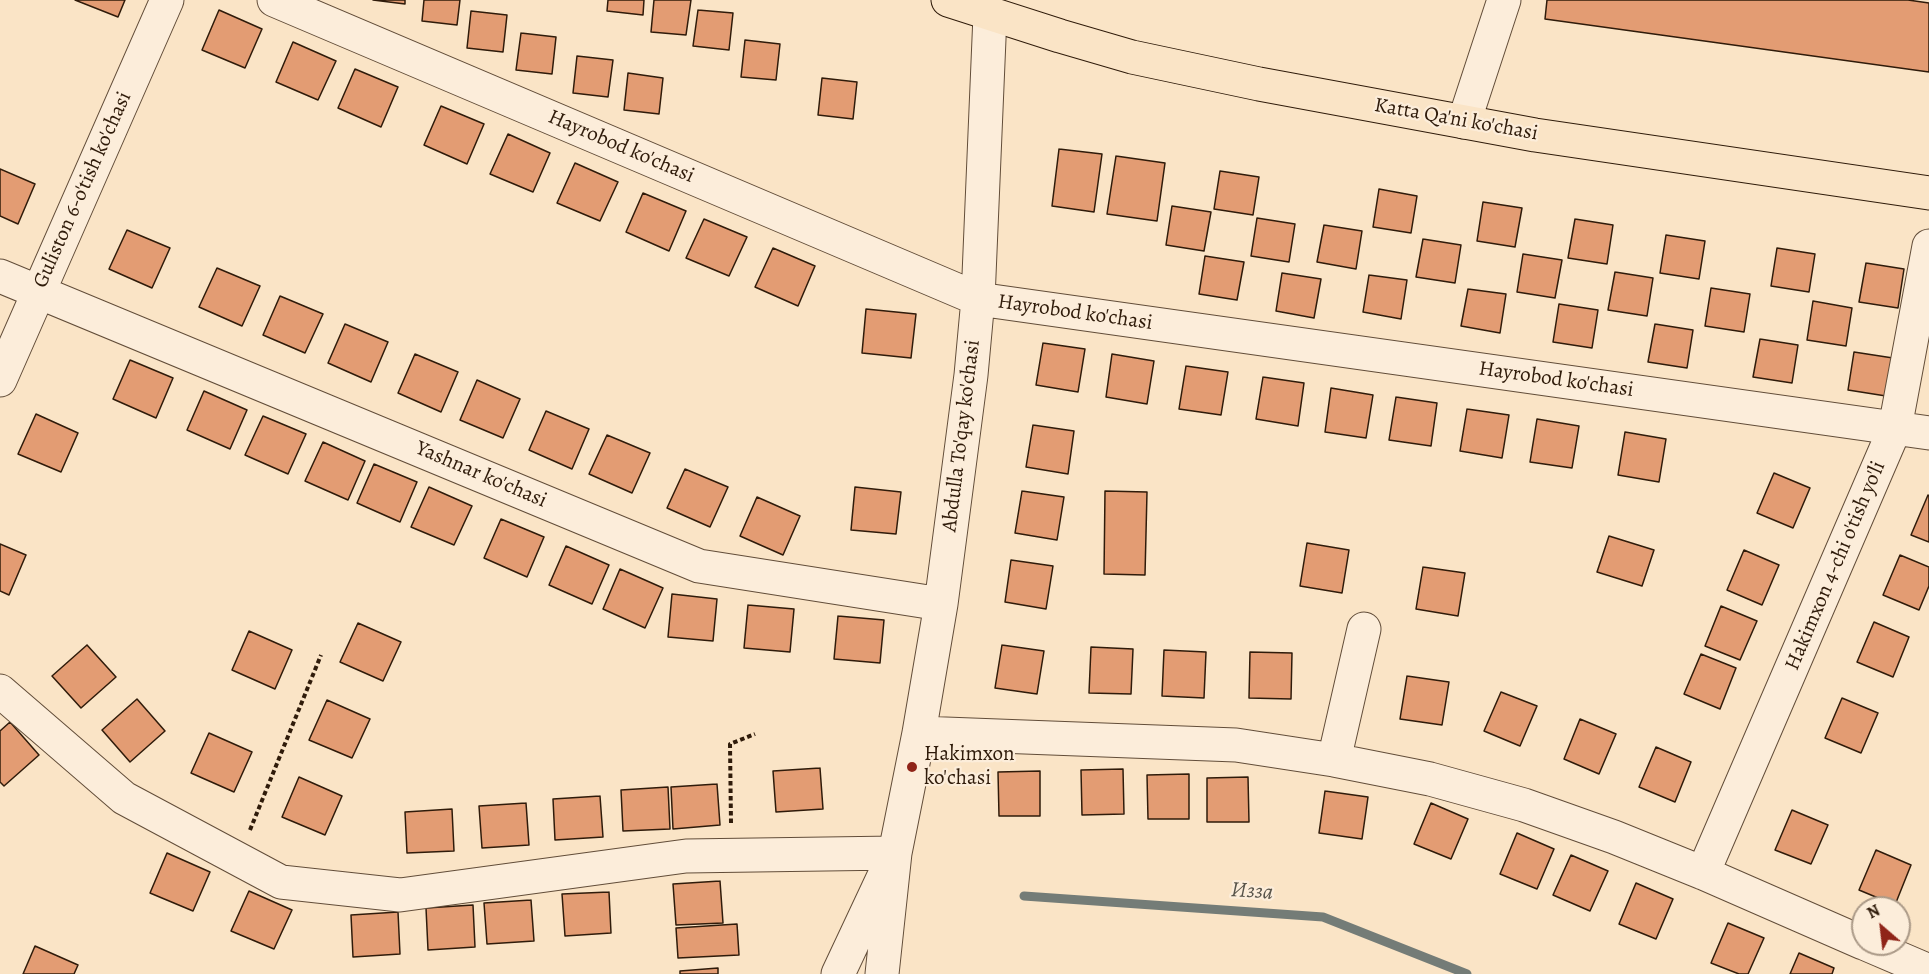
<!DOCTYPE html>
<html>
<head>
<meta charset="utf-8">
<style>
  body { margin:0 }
  #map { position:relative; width:1929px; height:974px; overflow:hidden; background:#fae4c6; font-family:Alegreya,serif }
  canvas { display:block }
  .north { position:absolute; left:1851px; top:896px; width:60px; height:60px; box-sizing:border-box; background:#fcedda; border:2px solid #aa9987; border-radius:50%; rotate:332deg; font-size:16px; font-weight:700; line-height:24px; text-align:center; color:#2f1b0a }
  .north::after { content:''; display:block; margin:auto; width:21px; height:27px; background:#8f2418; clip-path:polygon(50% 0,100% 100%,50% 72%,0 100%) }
</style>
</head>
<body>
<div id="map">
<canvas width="1929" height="974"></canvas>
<div class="north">N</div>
</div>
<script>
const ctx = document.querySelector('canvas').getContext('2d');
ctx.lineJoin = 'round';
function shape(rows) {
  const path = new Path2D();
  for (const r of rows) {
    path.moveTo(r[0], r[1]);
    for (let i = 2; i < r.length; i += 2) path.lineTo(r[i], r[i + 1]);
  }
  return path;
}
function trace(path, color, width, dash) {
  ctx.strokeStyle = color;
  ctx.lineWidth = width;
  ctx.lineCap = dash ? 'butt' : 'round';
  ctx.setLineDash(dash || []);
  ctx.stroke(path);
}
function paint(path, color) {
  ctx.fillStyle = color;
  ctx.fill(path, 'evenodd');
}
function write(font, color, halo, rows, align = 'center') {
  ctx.font = font + ' Alegreya,serif';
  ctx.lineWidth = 4.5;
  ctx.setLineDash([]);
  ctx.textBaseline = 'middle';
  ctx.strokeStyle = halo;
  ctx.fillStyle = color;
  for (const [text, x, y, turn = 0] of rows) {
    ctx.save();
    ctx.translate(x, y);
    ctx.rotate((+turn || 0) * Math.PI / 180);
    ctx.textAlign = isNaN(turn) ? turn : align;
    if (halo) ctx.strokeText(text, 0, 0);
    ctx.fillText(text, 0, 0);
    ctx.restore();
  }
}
trace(shape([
  [1024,896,1323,917,1467,974]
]), '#747c77', 9);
const building = shape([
  [75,0,125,0,118,17,75,0],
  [373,0,405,0,405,4,373,0],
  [424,0,460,0,457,25,422,21,424,0],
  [608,0,644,0,643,15,607,11,608,0],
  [654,0,691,0,686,35,651,32,654,0],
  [1547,0,1908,0,1929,3,1929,72,1545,19,1547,0],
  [219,10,262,29,245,68,202,50,219,10],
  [698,10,733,13,729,50,693,46,698,10],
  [471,11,507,15,503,52,467,48,471,11],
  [521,33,556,37,552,74,516,70,521,33],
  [745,40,780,44,776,80,741,77,745,40],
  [293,42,336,61,318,100,276,82,293,42],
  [577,56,613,60,608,97,573,93,577,56],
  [355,69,398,87,381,127,338,108,355,69],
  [628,73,663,78,659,114,624,110,628,73],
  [822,78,857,82,853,119,818,115,822,78],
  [441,106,484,124,467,164,424,145,441,106],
  [508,134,550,153,533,192,490,174,508,134],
  [1059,149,1102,154,1094,212,1052,206,1059,149],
  [1116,156,1165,163,1157,221,1107,214,1116,156],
  [575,163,618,182,600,221,557,203,575,163],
  [0,169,35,184,18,224,0,216,0,169],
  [1220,171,1259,177,1253,215,1214,209,1220,171],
  [1379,189,1417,196,1411,233,1373,227,1379,189],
  [643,193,686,211,669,251,626,232,643,193],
  [1483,202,1522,208,1515,247,1477,241,1483,202],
  [1172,206,1211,212,1204,251,1166,245,1172,206],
  [1257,218,1295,224,1289,262,1251,256,1257,218],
  [704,219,747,237,729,276,686,258,704,219],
  [1575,219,1613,225,1607,264,1568,258,1575,219],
  [1324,225,1362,231,1356,269,1317,262,1324,225],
  [127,230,170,248,152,288,109,269,127,230],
  [1666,235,1705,241,1699,279,1660,273,1666,235],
  [1423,239,1461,245,1455,283,1416,277,1423,239],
  [773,248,815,266,798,306,755,287,773,248],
  [1777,248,1815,254,1809,292,1771,286,1777,248],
  [1523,254,1562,260,1555,298,1517,292,1523,254],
  [1205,256,1244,262,1237,300,1199,294,1205,256],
  [1866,263,1904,269,1898,308,1859,302,1866,263],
  [217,268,260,286,242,326,199,307,217,268],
  [1615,272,1653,278,1647,316,1608,310,1615,272],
  [1282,273,1321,279,1314,318,1276,311,1282,273],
  [1369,275,1407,280,1401,319,1363,312,1369,275],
  [1711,288,1750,294,1744,332,1705,326,1711,288],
  [1468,289,1506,294,1500,333,1461,326,1468,289],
  [280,296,323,314,305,353,263,335,280,296],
  [1813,301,1852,308,1846,346,1807,340,1813,301],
  [1559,304,1598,310,1592,348,1553,342,1559,304],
  [866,309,916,314,911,358,862,353,866,309],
  [345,324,388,342,371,382,328,363,345,324],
  [1655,324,1693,330,1687,368,1648,362,1655,324],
  [1760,339,1798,345,1792,383,1753,377,1760,339],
  [1043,343,1085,349,1078,392,1036,385,1043,343],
  [1854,352,1893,358,1886,396,1848,390,1854,352],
  [415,354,458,372,441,412,398,393,415,354],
  [1112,354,1154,361,1147,404,1106,397,1112,354],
  [130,360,173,378,156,418,113,399,130,360],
  [1186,366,1228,372,1221,415,1179,409,1186,366],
  [1263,377,1304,383,1298,426,1256,419,1263,377],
  [477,380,520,399,503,438,460,420,477,380],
  [1331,388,1373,395,1366,438,1325,432,1331,388],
  [204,391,247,410,230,449,187,430,204,391],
  [1396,397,1437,403,1431,446,1389,440,1396,397],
  [1467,409,1509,415,1502,458,1460,451,1467,409],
  [546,411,589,429,572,469,529,450,546,411],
  [36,414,78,433,61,472,18,454,36,414],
  [263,416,306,434,288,474,245,455,263,416],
  [1537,419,1579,426,1572,468,1530,462,1537,419],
  [1033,425,1074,431,1068,474,1026,467,1033,425],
  [1625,432,1666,439,1659,482,1618,475,1625,432],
  [607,435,650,453,632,493,589,474,607,435],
  [323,442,365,461,348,500,305,481,323,442],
  [374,464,417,482,400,522,357,503,374,464],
  [685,469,728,487,710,527,667,508,685,469],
  [1774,473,1810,488,1793,528,1757,513,1774,473],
  [429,487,472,506,454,545,411,527,429,487],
  [855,487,901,492,896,534,851,530,855,487],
  [1022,491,1064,497,1057,540,1015,533,1022,491],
  [1105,491,1147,492,1145,575,1104,574,1105,491],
  [1928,495,1929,496,1929,542,1911,535,1928,495],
  [757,497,800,516,783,555,740,536,757,497],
  [501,519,544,537,527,577,484,558,501,519],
  [1609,536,1654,550,1642,586,1597,572,1609,536],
  [1307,543,1349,550,1342,593,1300,586,1307,543],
  [0,544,26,555,9,595,0,591,0,544],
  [566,546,609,565,592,604,549,585,566,546],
  [1744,550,1779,565,1762,605,1727,590,1744,550],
  [1900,555,1929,567,1929,586,1919,610,1883,595,1900,555],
  [1011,560,1053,566,1046,609,1005,602,1011,560],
  [1423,567,1465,573,1458,616,1416,609,1423,567],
  [620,569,663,588,645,628,603,609,620,569],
  [672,594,717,599,713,641,668,637,672,594],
  [748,605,794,609,790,652,744,648,748,605],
  [1721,606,1757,621,1740,660,1705,646,1721,606],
  [838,616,884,620,880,663,834,659,838,616],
  [1874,622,1909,637,1893,677,1857,662,1874,622],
  [358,623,401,642,383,681,340,662,358,623],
  [249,631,292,650,275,689,232,670,249,631],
  [87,645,116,677,81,708,52,676,87,645],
  [1002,645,1044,651,1037,694,995,688,1002,645],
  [1091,647,1133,649,1131,694,1089,693,1091,647],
  [1164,650,1206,652,1204,698,1162,696,1164,650],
  [1250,652,1292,653,1291,699,1249,698,1250,652],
  [1701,654,1736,668,1720,709,1684,694,1701,654],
  [1407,676,1449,682,1442,725,1400,719,1407,676],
  [1501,692,1537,706,1520,746,1484,731,1501,692],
  [1842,698,1878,713,1861,753,1825,738,1842,698],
  [137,699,165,731,130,762,102,730,137,699],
  [327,700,370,719,352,758,309,740,327,700],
  [1580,719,1616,734,1599,774,1564,759,1580,719],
  [10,722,39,755,4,786,0,782,0,731,10,722],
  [209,733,252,752,234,792,191,773,209,733],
  [1656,747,1691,762,1675,802,1639,787,1656,747],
  [820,768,823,809,776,812,773,771,820,768],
  [1123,769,1124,814,1082,815,1081,770,1123,769],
  [1040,771,1040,816,999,816,998,772,1040,771],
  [1189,774,1189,819,1148,819,1147,775,1189,774],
  [299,777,342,796,325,835,282,817,299,777],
  [1248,777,1249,822,1207,822,1207,778,1248,777],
  [717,784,720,825,673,829,671,787,717,784],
  [668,787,670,829,623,831,621,790,668,787],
  [1325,791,1368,797,1362,839,1319,833,1325,791],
  [600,796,603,837,555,840,553,799,600,796],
  [526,803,529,845,482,848,479,806,526,803],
  [1431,803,1468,819,1451,859,1414,844,1431,803],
  [452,809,454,851,407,853,405,812,452,809],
  [1792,810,1828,825,1811,864,1775,850,1792,810],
  [1517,833,1554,849,1537,889,1500,874,1517,833],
  [1876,850,1911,865,1895,905,1859,890,1876,850],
  [167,853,210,872,193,911,150,893,167,853],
  [1571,855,1608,871,1590,911,1553,895,1571,855],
  [720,881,723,923,676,925,673,884,720,881],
  [1636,883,1673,899,1656,939,1619,924,1636,883],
  [249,891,292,910,274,949,231,931,249,891],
  [609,892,611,933,565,936,562,894,609,892],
  [531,900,534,941,487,944,484,903,531,900],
  [473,905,475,947,428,950,426,908,473,905],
  [398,912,400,954,353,957,351,915,398,912],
  [1728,923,1764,938,1748,974,1739,974,1711,963,1728,923],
  [737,924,739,955,678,958,676,928,737,924],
  [35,946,78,965,74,974,23,974,35,946],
  [1799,953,1834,968,1832,974,1790,974,1799,953],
  [718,968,718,974,680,974,680,971,718,968]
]);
paint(building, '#e39c73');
trace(building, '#2f1b0a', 1.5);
const minor = shape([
  [274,0,978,299,1929,433],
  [1464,122,1504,0],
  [0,276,699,566,941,604],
  [0,380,167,0],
  [0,691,124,798,281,882,400,895,686,856,895,853],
  [919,733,1236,745,1334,760,1430,779,1524,805,1614,837,1703,873,1863,943],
  [1334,760,1364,629],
  [1703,873,1895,428,1929,246],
  [1866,944,1929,971],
  [838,974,884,876],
  [882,974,895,853,919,733,941,604,971,375,978,299,990,15]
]);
const major = shape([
  [948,0,1060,36,1132,57,1259,84,1535,135,1929,193]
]);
trace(minor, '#624d39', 35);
trace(major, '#2f1b0a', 35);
trace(shape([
  [731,823,730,744,755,734],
  [250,830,321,655]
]), '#2f1b0a', 4, [4.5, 3]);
trace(minor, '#fcedda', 33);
trace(major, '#fae4c6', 33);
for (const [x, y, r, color] of [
  [912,767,6,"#8f2418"]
]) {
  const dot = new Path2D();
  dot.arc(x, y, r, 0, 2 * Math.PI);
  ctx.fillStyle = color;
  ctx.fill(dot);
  trace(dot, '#fcedda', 2);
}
write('21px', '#2f1b0a', '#fcedda', [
  ["Katta Qa'ni ko'chasi",1456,120,10],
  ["Hayrobod ko'chasi",621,147,23],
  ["Guliston 6-o'tish ko'chasi",83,190,-66],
  ["Hayrobod ko'chasi",1075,313,8],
  ["Hayrobod ko'chasi",1556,380,8],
  ["Abdulla To'qay ko'chasi",962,436,-83],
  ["Yashnar ko'chasi",481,475,23],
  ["Hakimxon 4-chi o'tish yo'li",1836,566,-67]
]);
write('21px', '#2f1b0a', '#fcedda', [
  ["Hakimxon",924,755],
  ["ko'chasi",924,779]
], 'left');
write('italic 22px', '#575349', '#fcedda', [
  ["Изза",1252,892,4]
]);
</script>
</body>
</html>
